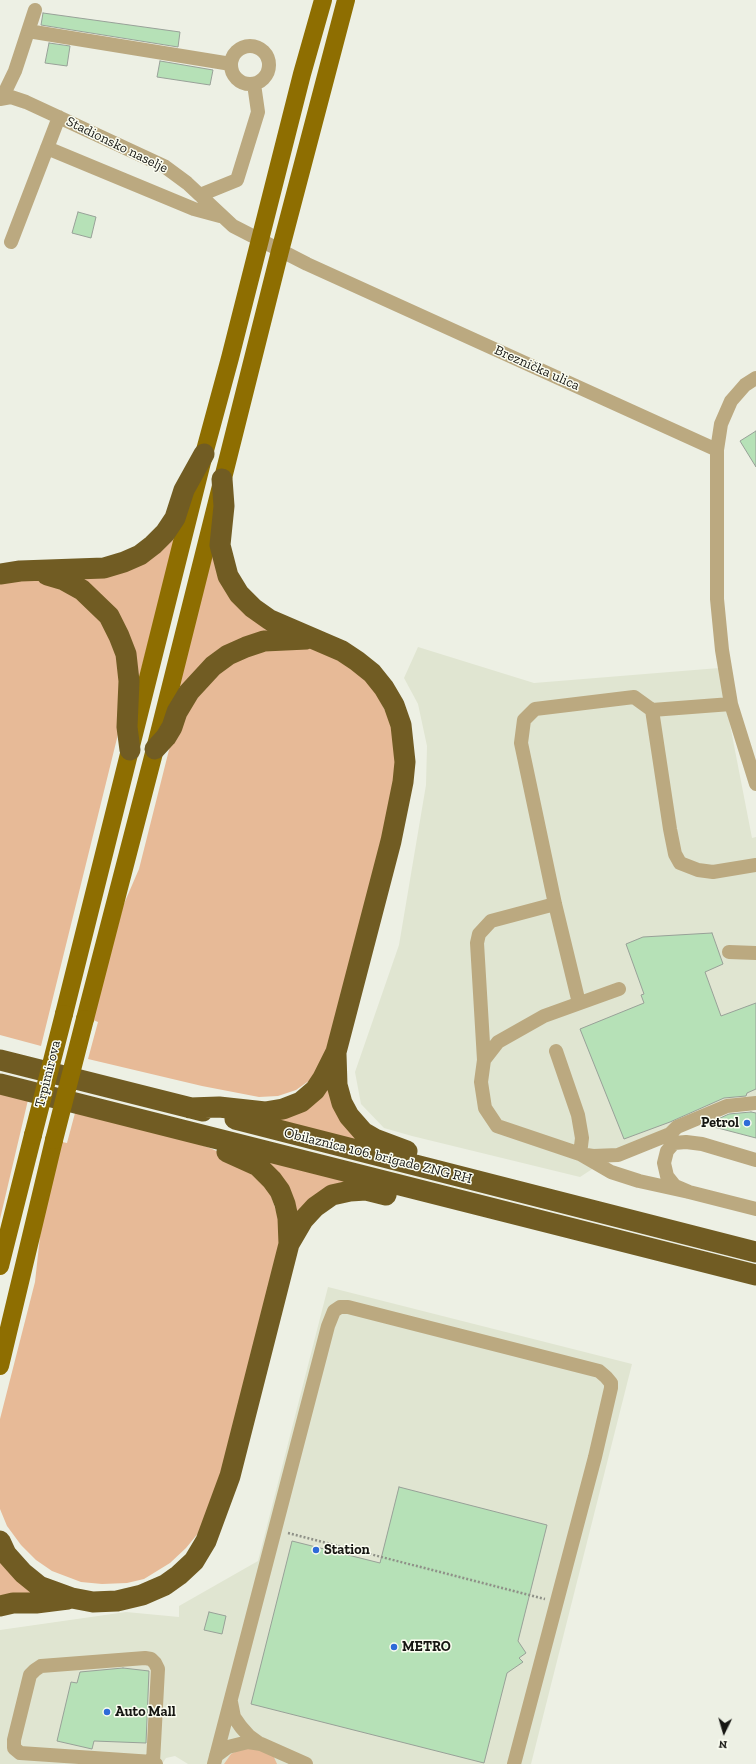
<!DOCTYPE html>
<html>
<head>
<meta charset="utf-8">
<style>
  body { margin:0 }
  #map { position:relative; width:756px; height:1764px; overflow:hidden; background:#edf0e4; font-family:"Zilla Slab",serif }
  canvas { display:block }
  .north { position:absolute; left:704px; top:1712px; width:40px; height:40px; -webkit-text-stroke:3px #fbfdf1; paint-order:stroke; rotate:185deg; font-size:11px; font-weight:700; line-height:16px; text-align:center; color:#161612 }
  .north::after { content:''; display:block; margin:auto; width:14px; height:18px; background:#161612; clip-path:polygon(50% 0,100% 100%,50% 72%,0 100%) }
</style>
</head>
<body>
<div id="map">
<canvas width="756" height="1764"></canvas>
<div class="north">N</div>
</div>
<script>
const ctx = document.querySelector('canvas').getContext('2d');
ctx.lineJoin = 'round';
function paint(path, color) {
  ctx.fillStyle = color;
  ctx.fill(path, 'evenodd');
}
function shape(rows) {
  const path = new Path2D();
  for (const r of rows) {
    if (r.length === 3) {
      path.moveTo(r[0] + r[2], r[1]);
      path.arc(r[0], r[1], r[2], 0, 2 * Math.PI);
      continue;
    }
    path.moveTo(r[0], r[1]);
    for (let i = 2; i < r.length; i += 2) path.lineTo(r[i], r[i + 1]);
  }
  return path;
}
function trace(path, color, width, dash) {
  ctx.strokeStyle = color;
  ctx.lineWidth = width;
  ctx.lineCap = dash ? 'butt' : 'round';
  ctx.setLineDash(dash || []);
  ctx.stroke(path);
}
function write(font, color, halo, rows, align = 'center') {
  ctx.font = font + ' "Zilla Slab",serif';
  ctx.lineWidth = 3;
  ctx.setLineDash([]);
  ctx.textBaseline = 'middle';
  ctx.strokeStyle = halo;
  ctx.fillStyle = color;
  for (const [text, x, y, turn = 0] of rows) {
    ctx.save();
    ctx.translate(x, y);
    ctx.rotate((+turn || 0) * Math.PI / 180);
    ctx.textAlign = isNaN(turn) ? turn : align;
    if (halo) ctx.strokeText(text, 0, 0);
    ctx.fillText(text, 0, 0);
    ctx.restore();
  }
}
paint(shape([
  [418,647,534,683,719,668,752,838,756,837,756,1100,629,1145,580,1177,412,1136,384,1128,361,1104,355,1072,399,945,426,785,427,746,418,704,404,678],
  [328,1287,632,1364,531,1764,188,1764,175,1756,166,1758,162,1764,0,1764,0,1630,126,1612,179,1617,179,1606,258,1561]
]), '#e0e5d1');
paint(shape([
  [169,537,175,538,138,682,129,648,73,577],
  [212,551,280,630,176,691],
  [18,575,72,587,115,637,124,710,41,1046,0,1035,0,579],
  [308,643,367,675,398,736,395,791,331,1046,313,1078,296,1090,278,1096,259,1097,202,1086,88,1059,98,1022,93,1020,123,906,139,869,172,738,189,699,242,653],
  [328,1082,361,1143,273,1122],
  [0,1093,28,1100,0,1219],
  [75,1113,169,1134,210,1148,253,1168,265,1178,283,1231,227,1457,200,1531,186,1548,170,1563,144,1579,127,1583,102,1584,81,1582,52,1571,36,1560,21,1545,7,1526,0,1509,0,1419,35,1282,41,1227,62,1142,67,1143],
  [266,1159,354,1181,299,1220],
  [0,1557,40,1593,0,1599],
  [248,1748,260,1750,273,1755,277,1764,224,1764,231,1754,239,1750]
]), '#e7ba97');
const building = shape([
  [43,13,180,32,178,47,41,25,43,13],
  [49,43,70,46,67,66,45,63,49,43],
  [160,61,213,70,210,85,157,77,160,61],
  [78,212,96,217,91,238,72,233,78,212],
  [756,431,756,467,740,441,756,431],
  [712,933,723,964,705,972,721,1016,756,1003,756,1089,747,1093,746,1096,724,1098,670,1122,624,1139,580,1029,644,1003,641,995,644,994,626,944,643,937,712,933],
  [751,1112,756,1113,756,1138,714,1127,718,1119,729,1114,751,1112],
  [399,1487,547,1525,518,1641,526,1653,519,1658,523,1662,507,1673,484,1763,251,1704,292,1541,380,1563,399,1487],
  [209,1612,226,1616,222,1634,204,1630,209,1612],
  [123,1668,149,1671,146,1743,94,1741,92,1749,57,1741,71,1682,77,1683,80,1672,123,1668]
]);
paint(building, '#b6e1b7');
trace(building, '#98a198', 1);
trace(shape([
  [288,1533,545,1599]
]), '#8f9188', 2.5, [2, 2]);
trace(shape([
  [28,31,231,64],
  [250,65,19],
  [2,98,15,71,35,10],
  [0,99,11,97,26,102,164,166,187,183,233,226,307,264,717,450,721,424,731,401,745,385,756,378],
  [47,148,194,209,220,216],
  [200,195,237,180,258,112,254,84],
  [11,242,59,117],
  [717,450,717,599,722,650,731,704,756,784],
  [652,710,670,829,675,854,680,863,698,870,713,872,756,865],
  [729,952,756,953],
  [619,989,544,1016,498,1042,484,1060,481,1082,485,1108,497,1126,580,1154,593,1156,618,1155,670,1134],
  [579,1003,555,904,521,743,524,720,535,709,634,697,652,710,731,704],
  [556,1051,578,1115,582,1138,580,1154,611,1172,639,1181,689,1192],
  [484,1060,477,943,479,934,491,921,555,904],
  [673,1141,670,1134,677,1127,727,1106,756,1103],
  [756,1160,702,1144,686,1142,674,1143,667,1151,664,1163,667,1176,675,1186,689,1192,756,1209],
  [231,1702,234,1717,241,1727,249,1736,260,1744],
  [216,1756,228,1747,248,1742,261,1744,306,1764],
  [153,1762,158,1669,155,1663,151,1659,145,1658,41,1666,35,1670,30,1675,14,1740,14,1748,20,1753,153,1762,156,1764],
  [214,1764,328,1326,334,1311,340,1307,348,1307,599,1371,606,1377,611,1383,611,1388,595,1457,514,1764]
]), '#bba980', 14);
trace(shape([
  [64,1014,204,454,230,358,302,74,323,0],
  [85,1019,155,749,280,251,346,0],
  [0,1266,33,1135],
  [0,1366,54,1140]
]), '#8e6e01', 18);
trace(shape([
  [0,574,20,571,104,568,124,562,140,555,153,545,165,533,175,518,184,490,204,454],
  [47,575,64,580,82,590,109,616,119,636,126,654,129,681,127,727,130,750],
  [155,749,166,737,172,727,177,712,189,692,213,666,228,655,246,647,264,641,307,639],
  [336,1054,337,1085,342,1103,349,1116,363,1132,375,1139,407,1151],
  [0,1060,203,1111],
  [0,1084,756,1275],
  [190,1108,219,1107,265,1112,283,1109,301,1102,315,1090,323,1078,336,1052,391,841,403,782,405,762,401,725,394,705,384,688,372,673,357,661,342,651,270,620,253,608,239,594,228,576,220,545,224,506,222,479],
  [235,1119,756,1252],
  [227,1152,258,1166,272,1180,280,1191,285,1204,288,1218,289,1244],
  [0,1541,6,1554,23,1573,39,1586,72,1598,93,1602,117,1601,142,1595,165,1585,179,1575,194,1561,206,1541,230,1476,289,1244,303,1220,315,1207,332,1195,350,1191,366,1190,386,1195],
  [0,1606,13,1603,36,1603,68,1599]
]), '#715c23', 21);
trace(shape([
  [33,1135,64,1014],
  [54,1140,85,1019]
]), '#8e6e01', 18);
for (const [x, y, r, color] of [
  [747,1123,4,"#2e6bd8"],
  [316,1550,4,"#2e6bd8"],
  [394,1647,4,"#2e6bd8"],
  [107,1712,4,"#2e6bd8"]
]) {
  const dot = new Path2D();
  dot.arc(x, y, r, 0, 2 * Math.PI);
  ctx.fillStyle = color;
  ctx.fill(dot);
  trace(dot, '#fbfdf1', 1.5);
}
write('14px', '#161612', '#fbfdf1', [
  ["Stadionsko naselje",117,145,26],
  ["Breznička ulica",537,368,24],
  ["Trpimirova",48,1074,-76],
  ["Obilaznica 106. brigade ZNG RH",378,1156,14]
]);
write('bold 14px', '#161612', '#fbfdf1', [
  ["Petrol",739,1123,"right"],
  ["Station",324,1550],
  ["METRO",402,1647],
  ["Auto Mall",115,1712]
], 'left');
</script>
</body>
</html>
